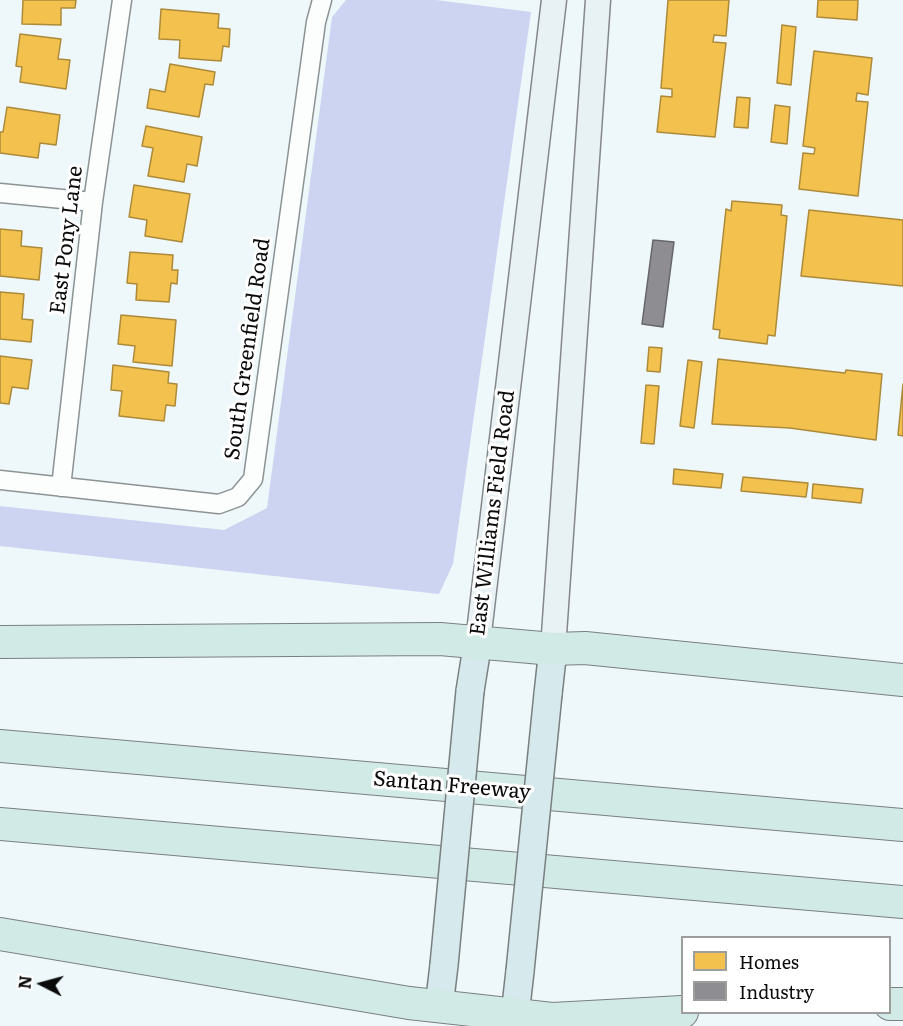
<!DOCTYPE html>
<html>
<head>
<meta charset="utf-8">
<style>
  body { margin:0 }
  #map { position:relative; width:903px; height:1026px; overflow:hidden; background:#eef8fa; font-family:Literata,serif }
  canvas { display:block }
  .legend { position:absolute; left:681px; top:936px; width:210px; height:78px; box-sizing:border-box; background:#fff; border:2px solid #9d9d9d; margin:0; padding:8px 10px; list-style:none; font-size:18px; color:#0b0b0b }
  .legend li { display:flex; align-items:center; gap:12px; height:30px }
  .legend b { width:30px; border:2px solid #9d9d9d }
  .north { position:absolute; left:12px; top:954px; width:60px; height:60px; -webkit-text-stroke:4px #fff; paint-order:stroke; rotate:276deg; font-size:16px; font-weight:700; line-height:24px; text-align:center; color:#0b0b0b }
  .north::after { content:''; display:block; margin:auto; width:21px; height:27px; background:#0b0b0b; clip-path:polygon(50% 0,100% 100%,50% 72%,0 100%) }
</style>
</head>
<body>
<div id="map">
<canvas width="903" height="1026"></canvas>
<ul class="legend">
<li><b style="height:16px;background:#f2c14e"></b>Homes</li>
<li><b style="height:16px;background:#8d8d92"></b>Industry</li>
</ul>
<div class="north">N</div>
</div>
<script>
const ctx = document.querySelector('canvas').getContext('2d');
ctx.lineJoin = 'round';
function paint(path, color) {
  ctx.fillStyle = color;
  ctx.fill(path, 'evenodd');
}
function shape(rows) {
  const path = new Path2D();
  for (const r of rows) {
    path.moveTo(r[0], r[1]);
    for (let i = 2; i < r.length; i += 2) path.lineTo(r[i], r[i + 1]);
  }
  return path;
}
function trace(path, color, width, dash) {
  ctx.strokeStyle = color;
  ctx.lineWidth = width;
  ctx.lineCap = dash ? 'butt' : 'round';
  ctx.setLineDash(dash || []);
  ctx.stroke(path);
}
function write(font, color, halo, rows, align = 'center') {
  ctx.font = font + ' Literata,serif';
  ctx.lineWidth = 6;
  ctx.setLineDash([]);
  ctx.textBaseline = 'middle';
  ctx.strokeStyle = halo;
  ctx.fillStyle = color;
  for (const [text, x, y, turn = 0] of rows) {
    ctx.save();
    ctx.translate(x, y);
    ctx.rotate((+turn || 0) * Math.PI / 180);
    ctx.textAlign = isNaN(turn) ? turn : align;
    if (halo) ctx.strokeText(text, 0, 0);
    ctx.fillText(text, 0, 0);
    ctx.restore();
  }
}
paint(shape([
  [346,0,436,0,531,12,453,564,439,594,0,546,0,506,224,530,267,508,332,17]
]), '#ccd4f2');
const homes = shape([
  [23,0,76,0,75,8,61,8,61,25,22,24,23,0],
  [668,0,729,0,726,36,714,35,713,42,726,43,715,137,657,132,661,96,672,97,672,89,661,88,668,0],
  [818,0,858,0,857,20,817,17,818,0],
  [161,9,219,14,218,28,230,29,229,47,223,46,221,61,179,58,180,40,159,39,161,9],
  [782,25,796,27,791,85,777,83,782,25],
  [20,34,61,39,58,59,70,60,66,89,20,82,22,67,16,66,20,34],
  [814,51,872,58,868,95,857,93,856,101,868,102,858,196,799,189,803,153,814,154,815,148,803,146,814,51],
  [170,64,215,72,213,85,205,84,199,117,147,108,150,89,165,92,170,64],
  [737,97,750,98,748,128,734,127,737,97],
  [775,105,790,107,787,144,771,142,775,105],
  [7,107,60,115,56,145,40,143,38,158,0,153,0,132,3,132,7,107],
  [146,126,202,137,197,166,187,164,184,182,148,176,153,148,142,146,146,126],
  [134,185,190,194,182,242,145,236,147,220,129,217,134,185],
  [732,201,782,205,781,215,787,216,775,336,768,335,767,344,719,338,720,330,713,329,726,209,731,211,732,201],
  [809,210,903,220,903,286,801,276,809,210],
  [0,229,22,231,21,246,42,248,39,280,0,276,0,229],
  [130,252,173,255,172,270,178,270,177,284,171,283,169,302,136,300,137,284,127,283,130,252],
  [0,292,24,294,22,319,33,320,31,342,0,339,0,292],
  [121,315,176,320,172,366,133,362,135,346,118,344,121,315],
  [649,347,662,348,660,372,647,371,649,347],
  [0,356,32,360,28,389,12,387,9,404,0,403,0,356],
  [718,359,845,373,846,370,882,374,876,440,790,428,712,424,718,359],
  [688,360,702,362,694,428,680,426,688,360],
  [113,365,169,372,168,383,177,384,175,406,166,405,164,421,119,416,122,391,111,390,113,365],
  [903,384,903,436,898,435,903,384],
  [646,385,659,386,654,444,641,443,646,385],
  [674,469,723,474,721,488,673,484,674,469],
  [743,477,808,483,806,497,741,491,743,477],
  [813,484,863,489,861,503,812,498,813,484]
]);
paint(homes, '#f2c14e');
trace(homes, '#ad8a3a', 1.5);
const industry = shape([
  [653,240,674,242,663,327,642,324,653,240]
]);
paint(industry, '#8d8d92');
trace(industry, '#66666a', 1.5);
const minor = shape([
  [0,193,93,202],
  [0,480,219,504,238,497,253,479,316,22,322,0],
  [61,487,93,202,122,0]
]);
const secondary = shape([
  [478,641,554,0],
  [553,649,598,0]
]);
const primary = shape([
  [470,691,478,641],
  [548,694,553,649],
  [439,1007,444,965],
  [515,1015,520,971]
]);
const motorway = shape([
  [0,642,440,639,553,649,585,648,903,680],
  [0,746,903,825],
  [0,824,903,902],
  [0,934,409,1003,552,1019,682,1012],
  [890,1004,903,1004]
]);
trace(minor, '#8d9293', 21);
trace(secondary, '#848889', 27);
trace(primary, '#7a7f80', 30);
trace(motorway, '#7a7f80', 34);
trace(minor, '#fcfefe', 18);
trace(secondary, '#e8f1f4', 24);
trace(primary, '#d6e9ec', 27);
trace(motorway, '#d2eae6', 32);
const primaryBridge = shape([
  [444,965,470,691],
  [520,971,548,694]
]);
trace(primaryBridge, '#7a7f80', 30, []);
trace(primaryBridge, '#d6e9ec', 27);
write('21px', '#0b0b0b', '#fff', [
  ["East Pony Lane",67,240,-83],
  ["South Greenfield Road",248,349,-82],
  ["East Williams Field Road",493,513,-83],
  ["Santan Freeway",452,786,5]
]);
</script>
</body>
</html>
